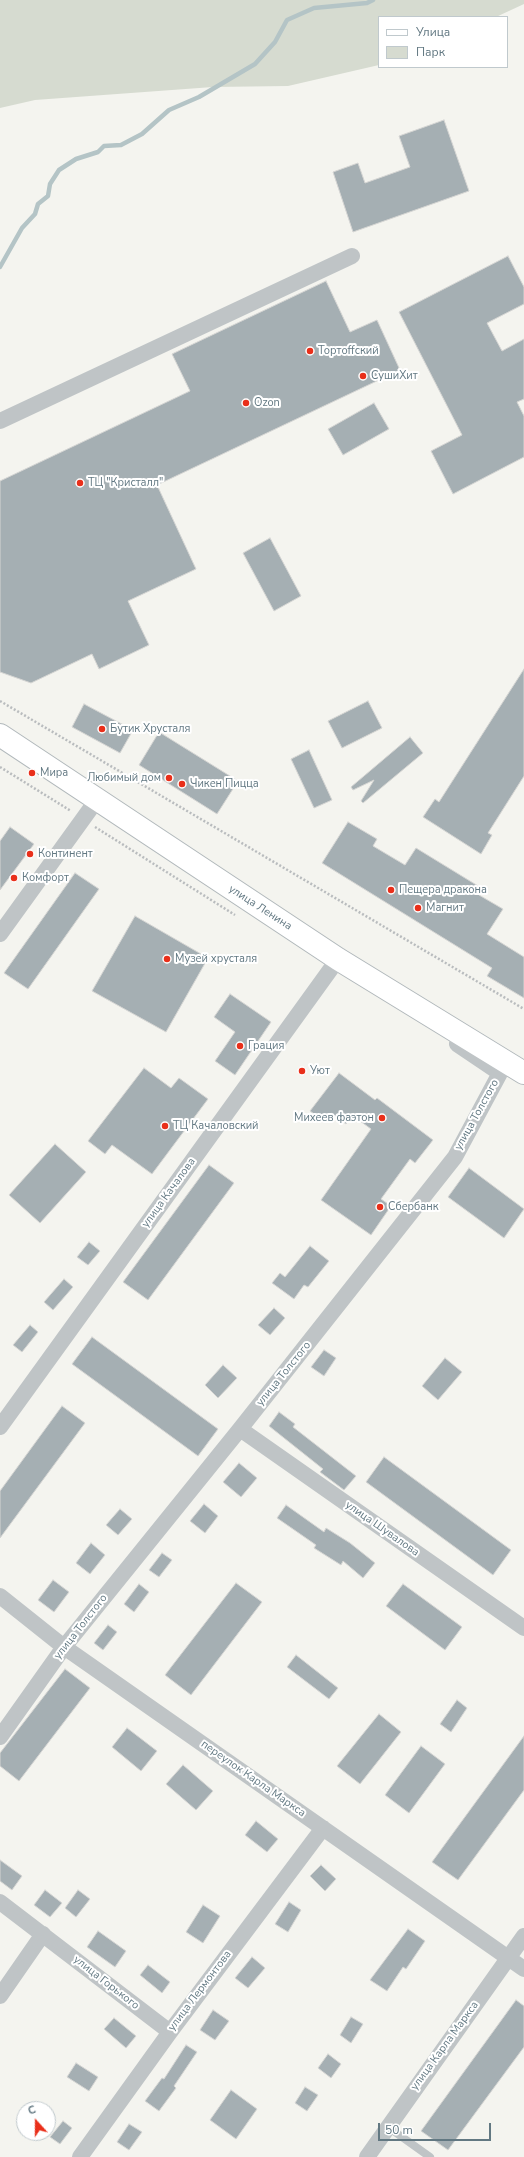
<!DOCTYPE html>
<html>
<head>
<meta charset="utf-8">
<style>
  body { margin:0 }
  #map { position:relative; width:524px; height:2157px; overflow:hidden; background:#f4f4ef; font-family:"Nunito Sans",sans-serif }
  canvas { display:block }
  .legend { position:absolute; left:378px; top:16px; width:130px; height:52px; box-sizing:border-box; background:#fff; border:1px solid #c0c9cd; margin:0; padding:5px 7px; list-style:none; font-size:12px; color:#627882 }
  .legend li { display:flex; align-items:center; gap:8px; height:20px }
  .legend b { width:20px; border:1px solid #c0c9cd }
  .north { position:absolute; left:16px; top:2101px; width:40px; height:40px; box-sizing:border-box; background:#fff; border:1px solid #c0c9cd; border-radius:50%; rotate:339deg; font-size:11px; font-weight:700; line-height:16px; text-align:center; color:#627882 }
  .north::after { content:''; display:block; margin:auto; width:14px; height:18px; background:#e92f1a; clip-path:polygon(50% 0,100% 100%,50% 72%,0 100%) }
  .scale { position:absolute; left:378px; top:2123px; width:113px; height:18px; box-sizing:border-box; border:2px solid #627882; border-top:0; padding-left:5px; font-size:12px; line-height:14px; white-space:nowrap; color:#627882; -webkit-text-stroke:3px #fff; paint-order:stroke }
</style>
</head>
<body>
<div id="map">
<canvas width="524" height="2157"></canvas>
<ul class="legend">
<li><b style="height:5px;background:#fff"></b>Улица</li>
<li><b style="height:11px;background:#d6dbd0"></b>Парк</li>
</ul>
<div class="north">С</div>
<div class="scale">50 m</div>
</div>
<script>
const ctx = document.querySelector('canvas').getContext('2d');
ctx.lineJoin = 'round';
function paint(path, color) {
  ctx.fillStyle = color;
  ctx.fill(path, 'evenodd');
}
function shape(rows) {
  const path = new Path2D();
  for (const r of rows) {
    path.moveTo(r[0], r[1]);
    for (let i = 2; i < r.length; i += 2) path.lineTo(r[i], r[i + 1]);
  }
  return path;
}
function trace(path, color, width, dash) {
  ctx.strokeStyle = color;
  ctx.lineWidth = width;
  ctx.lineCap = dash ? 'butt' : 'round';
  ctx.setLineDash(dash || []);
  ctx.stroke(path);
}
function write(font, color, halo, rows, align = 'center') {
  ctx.font = font + ' "Nunito Sans",sans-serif';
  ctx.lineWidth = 4;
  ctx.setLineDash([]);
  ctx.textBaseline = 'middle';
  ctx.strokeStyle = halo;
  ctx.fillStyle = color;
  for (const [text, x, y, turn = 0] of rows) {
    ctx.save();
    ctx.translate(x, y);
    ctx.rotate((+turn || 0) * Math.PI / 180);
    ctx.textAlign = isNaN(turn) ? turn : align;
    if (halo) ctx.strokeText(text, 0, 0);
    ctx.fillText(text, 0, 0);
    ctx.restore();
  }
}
paint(shape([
  [0,0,524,0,524,4,496,17,379,17,379,65,288,86,213,87,35,100,0,108]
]), '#d6dbd0');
trace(shape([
  [0,267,22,228,35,214,38,204,48,196,50,184,59,170,76,159,98,152,104,146,121,145,142,134,169,110,199,97,255,64,275,42,287,20,314,8,367,3,373,0]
]), '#b4c4c6', 4.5);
const building = shape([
  [444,120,469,191,353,232,333,172,358,163,365,183,410,167,399,136,444,120],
  [508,256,524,287,524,304,487,323,502,351,524,339,524,399,517,402,524,416,524,457,453,494,431,451,462,435,399,312,508,256],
  [326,281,350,332,377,320,400,370,157,485,196,569,128,601,149,645,99,669,92,654,31,683,0,672,0,481,190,391,172,354,326,281],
  [374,403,389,429,343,455,328,429,374,403],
  [270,538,301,596,274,611,243,553,270,538],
  [524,669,524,776,488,833,492,835,481,854,423,817,435,799,439,802,524,669],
  [368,701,382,728,342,748,328,721,368,701],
  [84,704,133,730,120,753,72,727,84,704],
  [159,732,238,781,217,814,139,765,159,732],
  [410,737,423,753,363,803,361,801,374,780,353,790,351,787,410,737],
  [309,750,332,800,314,808,291,759,309,750],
  [348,822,377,839,373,846,405,865,416,848,483,889,479,895,503,909,487,934,524,957,524,998,487,976,492,968,322,863,348,822],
  [10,827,34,844,0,890,0,841,10,827],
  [75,873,99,889,28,989,4,973,75,873],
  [135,916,208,958,166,1032,92,991,135,916],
  [230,994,271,1022,235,1075,215,1061,235,1032,214,1017,230,994],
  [144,1068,171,1088,179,1078,208,1099,152,1174,112,1145,105,1154,88,1141,144,1068],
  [339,1073,375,1100,377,1098,433,1140,415,1163,410,1159,381,1199,391,1206,371,1235,321,1200,371,1129,352,1115,346,1124,331,1113,324,1121,310,1111,339,1073],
  [55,1144,86,1172,40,1223,9,1195,55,1144],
  [209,1165,234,1183,148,1300,123,1282,209,1165],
  [469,1168,524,1209,504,1238,448,1197,469,1168],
  [89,1242,100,1251,88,1265,77,1257,89,1242],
  [310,1246,329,1261,308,1287,304,1285,294,1299,272,1283,280,1273,285,1277,310,1246],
  [64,1279,73,1287,53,1310,44,1302,64,1279],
  [274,1308,285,1318,270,1335,258,1325,274,1308],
  [30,1325,38,1332,22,1352,13,1345,30,1325],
  [92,1337,218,1429,198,1456,72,1364,92,1337],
  [324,1350,336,1358,324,1376,311,1367,324,1350],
  [445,1358,462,1372,438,1400,422,1386,445,1358],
  [223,1365,237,1378,218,1398,205,1385,223,1365],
  [62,1406,85,1423,0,1538,0,1491,62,1406],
  [279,1412,295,1424,293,1427,356,1476,344,1490,320,1472,323,1469,269,1426,279,1412],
  [384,1457,511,1550,493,1575,366,1482,384,1457],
  [239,1463,257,1478,241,1497,223,1482,239,1463],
  [204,1504,218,1516,205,1533,190,1521,204,1504],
  [286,1505,324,1532,326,1528,350,1543,375,1563,363,1578,343,1561,341,1565,314,1548,316,1545,277,1518,286,1505],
  [120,1509,132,1519,118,1535,106,1525,120,1509],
  [91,1543,105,1555,90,1574,76,1563,91,1543],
  [162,1553,172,1560,159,1577,149,1570,162,1553],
  [53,1580,69,1592,54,1612,38,1600,53,1580],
  [236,1583,262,1602,191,1695,165,1675,236,1583],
  [139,1584,149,1592,134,1612,124,1604,139,1584],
  [403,1584,462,1627,445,1650,386,1606,403,1584],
  [108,1625,117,1632,103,1650,94,1643,108,1625],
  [296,1655,338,1688,329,1699,287,1667,296,1655],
  [65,1669,90,1688,19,1781,0,1766,0,1753,65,1669],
  [457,1700,467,1708,451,1732,440,1724,457,1700],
  [379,1714,401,1732,360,1784,337,1766,379,1714],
  [127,1728,157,1751,141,1771,112,1747,127,1728],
  [524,1736,524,1790,458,1880,432,1862,524,1736],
  [421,1746,445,1764,409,1813,385,1795,421,1746],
  [183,1765,213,1791,196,1810,166,1784,183,1765],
  [256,1821,278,1839,267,1852,245,1835,256,1821],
  [0,1860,22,1876,12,1890,0,1881,0,1860],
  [321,1865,336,1879,325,1891,310,1876,321,1865],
  [45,1890,62,1903,50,1917,34,1905,45,1890],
  [78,1890,90,1899,76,1917,65,1908,78,1890],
  [289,1902,301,1910,288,1932,275,1924,289,1902],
  [203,1905,220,1916,203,1943,186,1932,203,1905],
  [408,1929,425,1941,406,1969,403,1967,387,1991,370,1980,408,1929],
  [98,1931,126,1951,115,1967,87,1947,98,1931],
  [252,1957,265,1968,248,1988,235,1978,252,1957],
  [148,1965,170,1982,162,1993,140,1975,148,1965],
  [516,2000,524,2006,524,2047,448,2150,421,2131,516,2000],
  [213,2010,229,2021,215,2040,200,2030,213,2010],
  [351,2017,363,2024,351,2043,340,2035,351,2017],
  [114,2018,136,2036,126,2048,104,2029,114,2018],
  [186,2045,197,2052,174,2086,176,2088,159,2111,145,2101,162,2078,164,2079,186,2045],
  [328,2054,341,2064,331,2078,318,2068,328,2054],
  [76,2063,98,2077,89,2091,67,2077,76,2063],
  [305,2087,318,2095,307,2111,295,2103,305,2087],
  [231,2090,257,2109,236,2139,210,2120,231,2090],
  [63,2121,72,2128,60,2144,50,2137,63,2121],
  [129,2124,142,2132,129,2150,117,2142,129,2124]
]);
paint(building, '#a5afb3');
trace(building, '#d5d5d3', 1);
const secondary = shape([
  [0,735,338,959,524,1073]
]);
trace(secondary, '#b1b8bb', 24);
trace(shape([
  [0,701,524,1009],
  [0,767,71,811],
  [95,827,235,915]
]), '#b9bcbe', 2.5, [2, 2]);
trace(shape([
  [388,2127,430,2157]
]), '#bfc4c6', 8);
trace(shape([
  [0,421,352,256],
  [0,934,96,801],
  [0,1427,338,959],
  [240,1429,524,1628],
  [0,1596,64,1647,524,1969],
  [0,1737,64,1647,240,1429,455,1157,500,1073,457,1044],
  [0,1902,170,2032],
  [0,1996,43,1934],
  [80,2157,170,2032,323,1828],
  [367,2157,524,1936]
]), '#bfc4c6', 16);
trace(secondary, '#fff', 22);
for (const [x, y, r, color] of [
  [310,351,4,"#e92f1a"],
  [363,376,4,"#e92f1a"],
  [246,403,4,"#e92f1a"],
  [80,483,4,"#e92f1a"],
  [102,729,4,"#e92f1a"],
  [32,773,4,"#e92f1a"],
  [169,778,4,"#e92f1a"],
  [182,784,4,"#e92f1a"],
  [30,854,4,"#e92f1a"],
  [14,878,4,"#e92f1a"],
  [391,890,4,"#e92f1a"],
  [418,908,4,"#e92f1a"],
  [167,959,4,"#e92f1a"],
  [240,1046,4,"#e92f1a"],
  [302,1071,4,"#e92f1a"],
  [382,1118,4,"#e92f1a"],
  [165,1126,4,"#e92f1a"],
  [380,1207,4,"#e92f1a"]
]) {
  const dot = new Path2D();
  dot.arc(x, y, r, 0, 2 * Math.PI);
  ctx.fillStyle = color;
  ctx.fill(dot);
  trace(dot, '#fff', 1.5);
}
write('11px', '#627882', '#fff', [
  ["Тортоffский",318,351],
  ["СушиХит",371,376],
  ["Ozon",254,403],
  ["ТЦ \"Кристалл\"",88,483],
  ["Бутик Хрусталя",110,729],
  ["Мира",40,773],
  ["Любимый дом",161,778,"right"],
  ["Чикен Пицца",190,784],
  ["Континент",38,854],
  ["Комфорт",22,878],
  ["Пещера дракона",399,890],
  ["Магнит",426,908],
  ["Музей хрусталя",175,959],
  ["Грация",248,1046],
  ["Уют",310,1071],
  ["Михеев фаэтон",374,1118,"right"],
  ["ТЦ Качаловский",173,1126],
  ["Сбербанк",388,1207]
], 'left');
write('11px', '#627882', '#fff', [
  ["улица Ленина",260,908,33],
  ["улица Толстого",477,1115,-61],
  ["улица Качалова",169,1193,-54],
  ["улица Толстого",284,1374,-51],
  ["улица Шувалова",382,1529,35],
  ["улица Толстого",81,1627,-52],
  ["переулок Карла Маркса",253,1779,35],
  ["улица Горького",106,1983,38],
  ["улица Лермонтова",200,1991,-53],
  ["улица Карла Маркса",445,2046,-54]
]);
</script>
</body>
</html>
